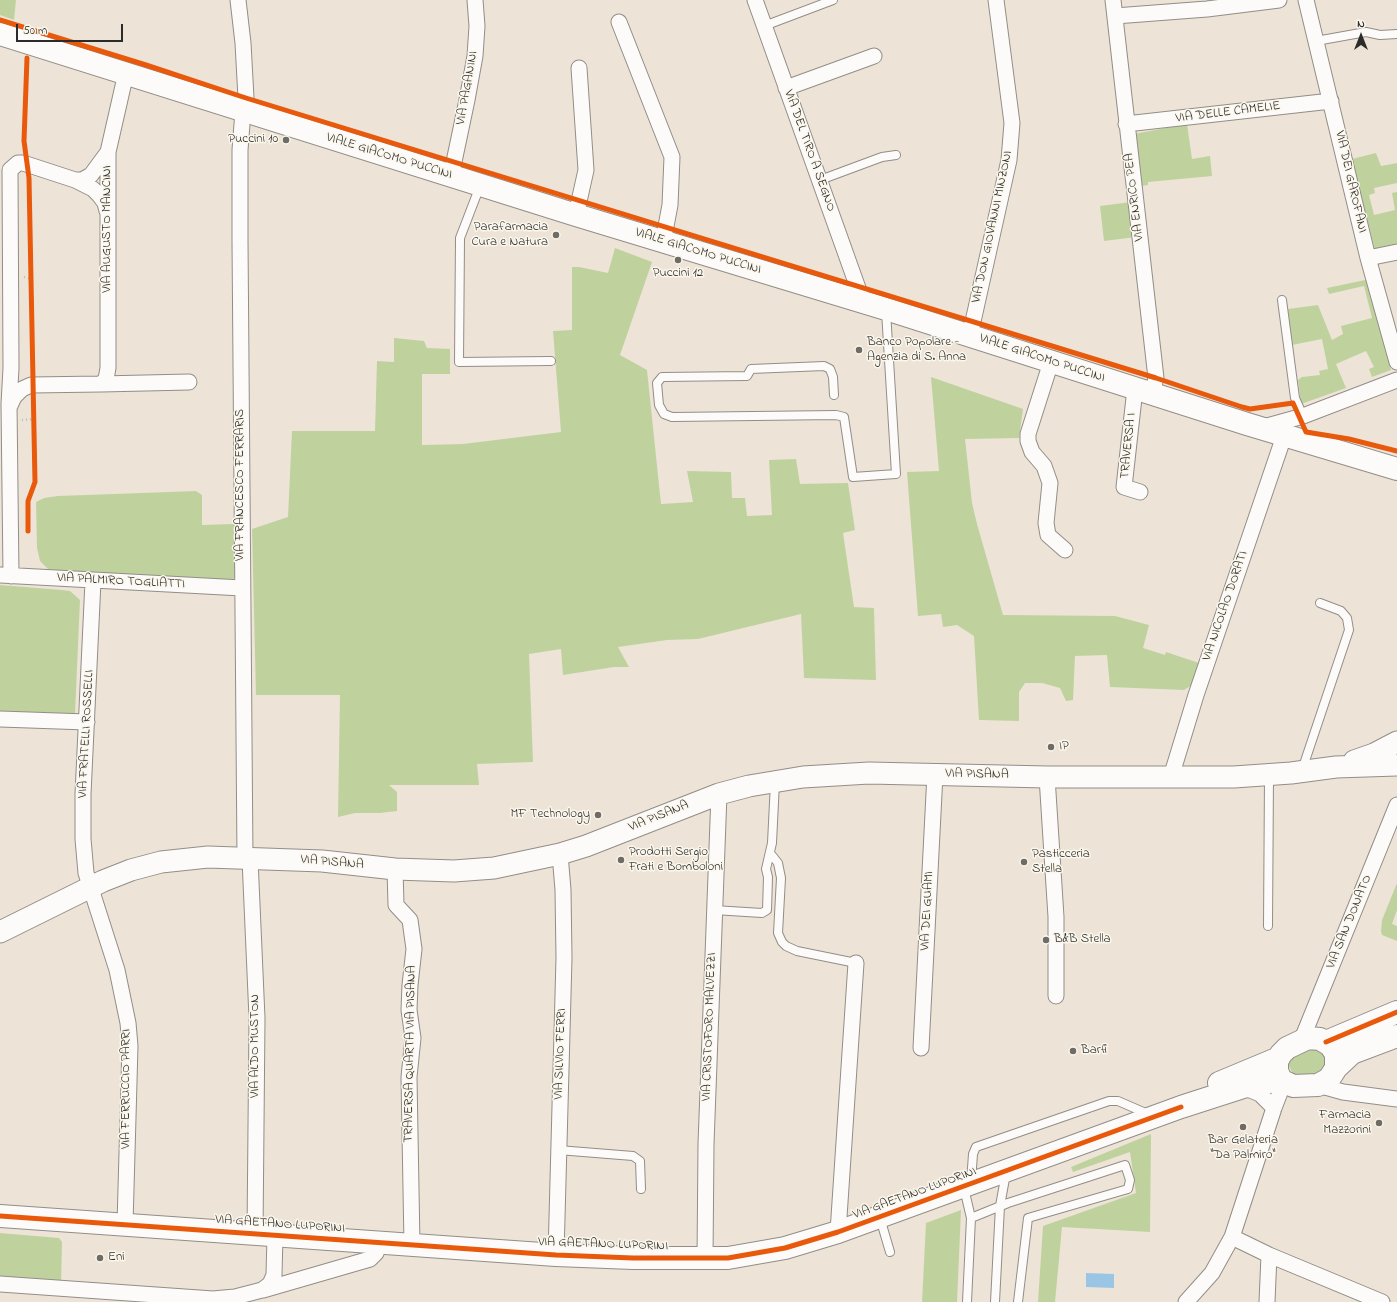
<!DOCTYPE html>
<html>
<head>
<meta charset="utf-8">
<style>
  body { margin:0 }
  #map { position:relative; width:1397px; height:1302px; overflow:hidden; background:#ede4d7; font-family:"Indie Flower",sans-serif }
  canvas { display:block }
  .north { position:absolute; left:1341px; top:16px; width:40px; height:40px; -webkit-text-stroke:3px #fbf7ec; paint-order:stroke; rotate:0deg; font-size:11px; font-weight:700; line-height:16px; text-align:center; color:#2b2b2b }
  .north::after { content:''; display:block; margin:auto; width:14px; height:18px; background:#2b2b2b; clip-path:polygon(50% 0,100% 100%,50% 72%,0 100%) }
  .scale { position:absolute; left:16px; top:24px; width:107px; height:18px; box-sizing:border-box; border:2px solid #2b2b2b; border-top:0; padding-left:5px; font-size:12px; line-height:14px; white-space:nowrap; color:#2b2b2b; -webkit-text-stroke:3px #fbf7ec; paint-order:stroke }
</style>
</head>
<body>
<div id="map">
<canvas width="1397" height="1302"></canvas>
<div class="north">N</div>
<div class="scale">50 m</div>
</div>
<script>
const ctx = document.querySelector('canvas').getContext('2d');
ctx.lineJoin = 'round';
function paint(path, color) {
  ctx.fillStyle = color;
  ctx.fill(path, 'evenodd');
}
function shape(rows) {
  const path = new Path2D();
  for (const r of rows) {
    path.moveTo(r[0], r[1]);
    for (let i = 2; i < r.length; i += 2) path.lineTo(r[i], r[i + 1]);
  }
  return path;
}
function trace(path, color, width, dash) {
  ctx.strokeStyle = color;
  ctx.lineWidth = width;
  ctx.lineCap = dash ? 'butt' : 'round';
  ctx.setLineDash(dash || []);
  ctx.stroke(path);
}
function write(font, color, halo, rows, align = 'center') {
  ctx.font = font + ' "Indie Flower",sans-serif';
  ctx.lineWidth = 3;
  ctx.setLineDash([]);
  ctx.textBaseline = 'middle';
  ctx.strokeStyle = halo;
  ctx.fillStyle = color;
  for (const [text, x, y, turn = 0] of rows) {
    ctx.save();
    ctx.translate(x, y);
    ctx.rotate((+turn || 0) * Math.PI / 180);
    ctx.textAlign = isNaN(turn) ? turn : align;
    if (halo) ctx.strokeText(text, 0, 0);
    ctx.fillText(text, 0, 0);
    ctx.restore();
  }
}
paint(shape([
  [0,0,16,0,14,20,0,15],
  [1187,124,1192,159,1210,156,1212,176,1148,182,1148,185,1140,186,1134,134],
  [1376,153,1381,166,1397,163,1397,183,1374,188,1375,193,1369,195,1374,215,1395,210,1392,193,1397,192,1397,244,1375,250,1352,159],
  [1131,202,1136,237,1104,241,1100,206],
  [615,248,652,262,620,355,647,370,661,504,693,502,687,471,731,472,732,498,745,498,747,516,772,515,769,460,796,459,800,484,848,483,855,530,843,533,854,607,874,608,876,680,804,678,801,614,698,639,667,640,618,647,629,667,614,667,563,675,561,649,529,654,533,762,477,764,479,785,389,785,397,792,397,811,380,813,355,813,338,817,340,695,256,695,252,529,288,517,292,431,375,431,377,361,394,362,394,338,424,341,427,348,450,349,450,374,422,374,422,445,463,444,561,432,553,331,572,330,572,267,579,267,608,273],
  [1370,279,1391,370,1372,377,1369,369,1374,367,1366,351,1336,364,1346,388,1301,404,1298,380,1302,377,1320,375,1319,371,1328,369,1322,339,1292,345,1288,309,1318,305,1332,340,1343,334,1341,326,1372,318,1364,286,1329,294,1327,288],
  [931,377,1023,409,1019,438,965,439,972,503,977,524,1003,615,1115,616,1149,625,1143,648,1165,655,1166,652,1199,663,1192,685,1184,690,1110,687,1107,655,1075,656,1073,700,1066,701,1060,688,1042,683,1025,683,1019,692,1019,721,979,720,974,636,957,625,943,627,941,614,918,616,907,472,939,471],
  [196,491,202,495,202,525,234,524,236,565,235,577,230,582,74,573,48,569,40,561,37,548,36,502,44,498,58,496],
  [0,585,62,590,70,591,80,600,75,714,72,716,0,713],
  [1397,883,1397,910,1392,924,1397,926,1397,941,1382,935,1381,931,1382,920],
  [1309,1048,1320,1049,1324,1052,1326,1062,1324,1069,1315,1075,1299,1076,1294,1075,1288,1065,1289,1059],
  [1151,1134,1150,1232,1062,1227,1055,1302,1038,1302,1043,1226,1136,1193,1130,1152,1073,1172,1071,1167],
  [961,1210,957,1302,922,1302,926,1223],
  [0,1233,59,1238,62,1242,61,1286,0,1281]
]), '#bfd29e');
paint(shape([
  [1086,1273,1114,1274,1114,1288,1086,1287]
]), '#9ac5e5');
const service = shape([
  [764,26,833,0],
  [1316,41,1366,32,1380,35,1397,34],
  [820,180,882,157,896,155],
  [480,186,460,238,459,362,551,361],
  [1282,300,1295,398,1303,416],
  [834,395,833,377,830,369,824,366,751,369,747,376,662,377,657,383,659,405,664,414,672,417,836,415,844,417,853,477,896,474,886,311],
  [1302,770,1349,630,1347,618,1341,611,1320,603],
  [770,853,778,863,781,878,778,933,782,942,786,946,797,951,856,963],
  [714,910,762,913,767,910,768,877,766,869,772,843,775,782],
  [1268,926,1269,776],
  [558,1150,633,1156,640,1161,641,1189],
  [971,1182,973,1154,976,1147,1109,1101,1118,1101,1148,1114],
  [964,1188,971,1218,967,1302],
  [880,1218,890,1252],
  [971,1218,1008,1203,1125,1165,1130,1180,1128,1189,1028,1218,1018,1302],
  [995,1302,1000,1206,1006,1173]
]);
const minor = shape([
  [238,0,243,43,246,98,243,111,240,150,240,241,245,858],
  [755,0,863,302],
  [1113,0,1156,378,1152,394],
  [1306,0,1368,258,1397,362],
  [1115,16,1207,9,1279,0],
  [619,22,672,157,670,205,663,242],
  [786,88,874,56],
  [1126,124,1331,101],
  [451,176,467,100,475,56,477,26,475,0],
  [75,180,93,189,99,195,105,203,107,211],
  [576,215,586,170,579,68],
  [1368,258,1397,252],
  [970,335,1009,160,1012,123,996,0],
  [1051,362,1028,434,1028,441,1032,452,1044,466,1050,483,1046,523,1048,535,1065,550],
  [101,384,189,382],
  [1135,389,1124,487,1140,492],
  [9,408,14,397,22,389,31,385,101,384,106,379,108,368,108,152,126,73],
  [1260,428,1303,416,1397,380],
  [0,575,242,588],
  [11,576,9,404,11,368,10,170,18,163,23,163,75,180,82,180,91,175,108,152],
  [93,581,83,794,83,839,86,873,117,970,128,1023,130,1046,125,1224],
  [0,719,87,722],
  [1047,777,1056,917,1056,996],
  [1171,777,1196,695,1284,436],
  [250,859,257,1018,255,1234],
  [395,869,396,905,410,920,414,949,410,985,409,1010,413,1038,409,1077,412,1245],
  [1302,1039,1397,805],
  [921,1048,935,774],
  [1318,1085,1343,1092,1397,1099],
  [1243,1087,1260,1094,1274,1108],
  [838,1232,856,963],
  [1232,1237,1269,1255,1382,1302],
  [556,1255,564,958,563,890,560,854],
  [705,1259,706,1144,719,794],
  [0,1284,213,1299,235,1297,262,1290,270,1284,274,1275,275,1236],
  [263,1290,370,1259,376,1253,380,1243],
  [1186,1302,1212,1273,1232,1237,1274,1108,1284,1082],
  [1267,1302,1269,1255]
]);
const secondary = shape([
  [1354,761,1374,754,1397,742],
  [0,932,103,881,131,870,161,862,208,857,322,861,395,869,454,871,494,868,560,854,586,846,719,794,749,786,803,777,869,773,1047,777,1234,777,1291,773,1336,767,1397,765]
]);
const primary = shape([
  [0,34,576,215,886,309,1247,424,1397,469],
  [1308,1038,1320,1039,1330,1045,1336,1054,1336,1068,1329,1079,1318,1085,1293,1086,1281,1080,1277,1071,1277,1061,1281,1054,1287,1048,1308,1038],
  [1326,1042,1397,1012],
  [1336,1068,1352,1053,1397,1036],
  [1219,1083,1279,1058],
  [0,1216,556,1255,633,1258,728,1258,785,1248,838,1232,1181,1107,1243,1087,1281,1080]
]);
trace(service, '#928d87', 10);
trace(minor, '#928d87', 17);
trace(secondary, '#928d87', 23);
trace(primary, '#928d87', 24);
trace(shape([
  [24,277,31,279],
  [22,420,34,419]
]), '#bdbcba', 2.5, [1, 3]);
trace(service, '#fcfbf9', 8);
trace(minor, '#fcfbf9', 15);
trace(secondary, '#fcfbf9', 21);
trace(primary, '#fcfbf9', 22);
trace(shape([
  [0,20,146,65,246,98,1156,378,1242,407,1250,409,1293,403,1306,432,1349,439,1397,451],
  [27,58,24,141,29,178,35,482,28,501,28,531],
  [1326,1042,1397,1012],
  [0,1216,556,1255,633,1258,728,1258,785,1248,838,1232,1181,1107]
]), '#e8590c', 5);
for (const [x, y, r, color] of [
  [286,140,4,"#6f6c67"],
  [556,235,4,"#6f6c67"],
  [678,260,4,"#6f6c67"],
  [859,350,4,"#6f6c67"],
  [1051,747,4,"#6f6c67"],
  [598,815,4,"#6f6c67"],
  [621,860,4,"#6f6c67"],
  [1024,862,4,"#6f6c67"],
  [1046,940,4,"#6f6c67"],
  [1073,1051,4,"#6f6c67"],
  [1379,1123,4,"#6f6c67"],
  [1243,1127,4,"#6f6c67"],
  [100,1258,4,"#6f6c67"]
]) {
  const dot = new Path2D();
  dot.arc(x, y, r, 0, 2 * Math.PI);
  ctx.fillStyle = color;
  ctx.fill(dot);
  trace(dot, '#fbf7ec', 1.5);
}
write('13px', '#2b2b2b', '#fbf7ec', [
  ["VIA PAGANINI",468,88,-80],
  ["VIA DELLE CAMELIE",1228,113,-7],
  ["VIA DEL TIRO A SEGNO",809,151,70],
  ["VIALE GIACOMO PUCCINI",389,157,17],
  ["VIA DEI GAROFANI",1350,182,77],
  ["VIA ENRICO PEA",1135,197,-97],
  ["VIA DON GIOVANNI MINZONI",993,227,-78],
  ["VIA AUGUSTO MANCINI",108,229,-90],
  ["VIALE GIACOMO PUCCINI",698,252,17],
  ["VIALE GIACOMO PUCCINI",1042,359,18],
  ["TRAVERSA I",1129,446,-84],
  ["VIA FRANCESCO FERRARIS",241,485,-90],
  ["VIA PALMIRO TOGLIATTI",121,582,3],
  ["VIA NICOLAO DORATI",1226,606,-71],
  ["VIA FRATELLI ROSSELLI",87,734,-87],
  ["VIA PISANA",977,775,1],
  ["VIA PISANA",659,817,-22],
  ["VIA PISANA",332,863,5],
  ["VIA DEI GUAMI",928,911,-87],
  ["VIA SAN DONATO",1350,922,-68],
  ["VIA CRISTOFORO MALVEZZI",710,1027,-88],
  ["VIA ALDO MUSTON",256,1046,-90],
  ["TRAVERSA QUARTA VIA PISANA",411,1054,-89],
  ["VIA SILVIO FERRI",561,1054,-88],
  ["VIA FERRUCCIO PARRI",127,1089,-90],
  ["VIA GAETANO LUPORINI",915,1194,-20],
  ["VIA GAETANO LUPORINI",280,1225,4],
  ["VIA GAETANO LUPORINI",603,1245,2]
]);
write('13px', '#2b2b2b', '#fbf7ec', [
  ["Puccini 10",278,140,"right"],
  ["Parafarmacia",548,228,"right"],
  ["Cura e Natura",548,243,"right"],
  ["Puccini 12",678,274,"center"],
  ["Banco Popolare -",867,343],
  ["Agenzia di S. Anna",867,358],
  ["IP",1059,747],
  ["MF Technology",590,815,"right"],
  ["Prodotti Sergio",629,853],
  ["Frati e Bomboloni",629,868],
  ["Pasticceria",1032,855],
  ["Stella",1032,870],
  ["B&B Stella",1054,940],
  ["Barfi",1081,1051],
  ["Farmacia",1371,1116,"right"],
  ["Mazzorini",1371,1131,"right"],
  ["Bar Gelateria",1243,1141,"center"],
  ["\"Da Palmiro\"",1243,1156,"center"],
  ["Eni",108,1258]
], 'left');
</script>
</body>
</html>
